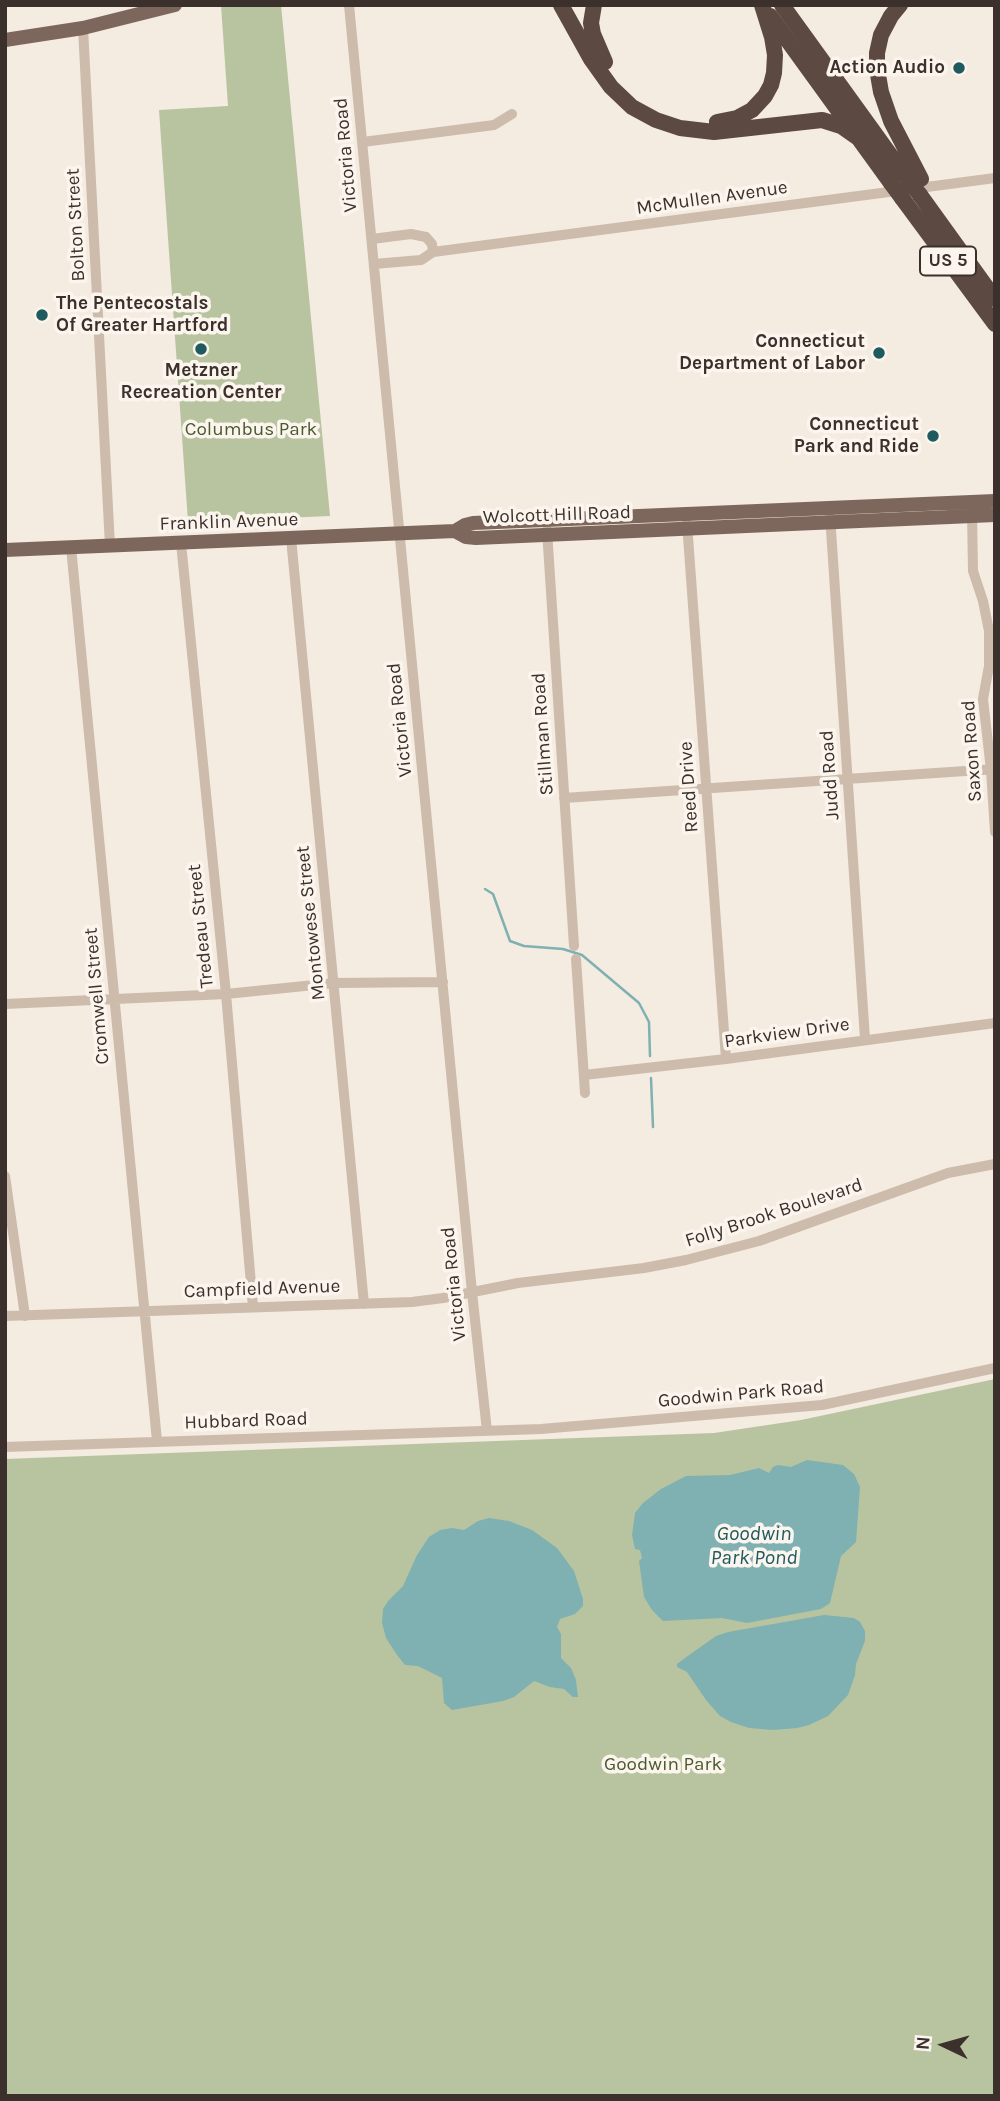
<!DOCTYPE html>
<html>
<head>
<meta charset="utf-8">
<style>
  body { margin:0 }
  #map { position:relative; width:1000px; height:2101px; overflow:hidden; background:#f4ebe1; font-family:Karla,sans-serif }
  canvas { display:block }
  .frame { position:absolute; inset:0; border:7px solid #3b302b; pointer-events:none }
  .north { position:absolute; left:909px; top:2010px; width:70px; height:70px; -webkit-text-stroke:5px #fbf5ee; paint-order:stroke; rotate:275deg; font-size:19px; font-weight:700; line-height:28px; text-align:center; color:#3b302b }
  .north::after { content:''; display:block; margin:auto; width:24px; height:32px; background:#3b302b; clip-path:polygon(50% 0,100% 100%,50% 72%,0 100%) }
</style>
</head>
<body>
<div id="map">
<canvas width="1000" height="2101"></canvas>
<div class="frame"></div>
<div class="north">N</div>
</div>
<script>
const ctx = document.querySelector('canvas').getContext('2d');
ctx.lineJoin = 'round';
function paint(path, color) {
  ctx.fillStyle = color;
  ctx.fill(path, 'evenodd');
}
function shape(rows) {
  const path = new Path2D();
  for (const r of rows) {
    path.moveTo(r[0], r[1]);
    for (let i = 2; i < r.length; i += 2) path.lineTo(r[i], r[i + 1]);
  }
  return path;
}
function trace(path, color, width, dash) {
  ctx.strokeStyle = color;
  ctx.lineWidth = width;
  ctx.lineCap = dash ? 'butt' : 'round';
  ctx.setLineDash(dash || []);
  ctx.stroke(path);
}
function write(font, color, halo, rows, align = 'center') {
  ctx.font = font + ' Karla,sans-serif';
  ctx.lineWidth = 7;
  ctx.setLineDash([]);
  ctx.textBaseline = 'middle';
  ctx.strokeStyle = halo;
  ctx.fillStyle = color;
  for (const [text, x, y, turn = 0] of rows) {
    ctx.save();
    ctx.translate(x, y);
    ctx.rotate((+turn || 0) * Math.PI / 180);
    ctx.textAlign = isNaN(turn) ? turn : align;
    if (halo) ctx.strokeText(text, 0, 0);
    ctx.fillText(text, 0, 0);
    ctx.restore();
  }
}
paint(shape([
  [221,5,281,5,330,516,188,522,159,110,228,106],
  [995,1379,995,2096,5,2096,5,1459,714,1433,801,1420]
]), '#b8c4a0');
paint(shape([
  [807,1460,843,1465,854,1474,860,1487,856,1542,841,1556,830,1603,821,1609,747,1623,722,1618,663,1621,652,1610,644,1597,639,1561,642,1558,640,1550,635,1549,632,1535,635,1513,643,1503,661,1489,686,1476,730,1475,759,1468,769,1473,773,1467,778,1465,791,1467],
  [489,1518,509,1521,532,1530,557,1548,574,1571,583,1599,583,1606,575,1614,560,1619,557,1627,561,1634,561,1658,571,1668,576,1680,578,1697,573,1697,564,1689,550,1687,534,1681,514,1697,503,1701,452,1710,444,1703,442,1678,418,1666,405,1665,397,1655,386,1638,382,1623,383,1609,388,1601,403,1586,417,1555,429,1537,440,1530,452,1528,464,1530,478,1521],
  [824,1615,854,1618,860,1622,865,1631,865,1641,856,1664,855,1675,848,1695,828,1716,809,1725,797,1728,773,1730,749,1728,731,1722,720,1716,706,1700,687,1672,677,1667,677,1664,685,1658,716,1636,728,1632]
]), '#7fb0b2');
trace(shape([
  [485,889,493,894,510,941,524,946,563,949,582,955,639,1003,649,1022,650,1056],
  [651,1078,653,1127]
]), '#7fb0b2', 2.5);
trace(shape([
  [349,5,472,1292,487,1431],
  [83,28,110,546],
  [363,142,494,125,512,114],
  [372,239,411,234,426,237,432,244,433,252],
  [374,264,421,260,433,252,995,178],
  [972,511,973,571,983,601,989,631,989,666,983,699,991,770,995,832],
  [830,515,865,1039],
  [687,523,726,1059],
  [547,530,574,946],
  [291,538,364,1304],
  [181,543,226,994,253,1307],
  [71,547,157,1441],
  [564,798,995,769],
  [576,959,585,1093],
  [5,1004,226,994,334,983,443,982],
  [584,1075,726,1059,995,1023],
  [5,1176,25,1316],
  [5,1316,412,1302,443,1298,518,1283,644,1268,686,1260,759,1241,948,1173,995,1164],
  [5,1447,541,1429,822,1405,995,1368]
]), '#cdbbac', 10);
trace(shape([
  [5,40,83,28,175,5],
  [455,531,465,525,473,523,995,501],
  [455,531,466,537,476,538,995,515],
  [5,550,455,531]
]), '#7d675c', 14);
trace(shape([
  [561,5,591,59,611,87,632,107,656,120,680,128,714,132,822,120,841,126,861,140],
  [594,5,591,23,593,34,605,62],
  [782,5,909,181],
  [900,5,891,16,881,35,877,53,877,69,881,92,891,121,921,179],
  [770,16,891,183],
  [717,122,737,118,752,110,765,96,771,85,774,73,775,55,772,37,762,5],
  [920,195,995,299],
  [902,198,995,324]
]), '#5c4a42', 16);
trace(shape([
  [909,181,920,195],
  [891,183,902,198]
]), '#5c4a42', 16);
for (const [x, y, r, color] of [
  [959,68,7,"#1f5a5e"],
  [42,315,7,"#1f5a5e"],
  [201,349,7,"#1f5a5e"],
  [879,353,7,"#1f5a5e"],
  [933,436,7,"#1f5a5e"]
]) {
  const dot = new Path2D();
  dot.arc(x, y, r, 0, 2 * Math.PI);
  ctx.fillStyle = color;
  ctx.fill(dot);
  trace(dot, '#fbf5ee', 2.5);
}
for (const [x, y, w] of [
  [948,261,56]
]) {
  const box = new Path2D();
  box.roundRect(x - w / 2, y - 14.5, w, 29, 5);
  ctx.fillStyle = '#fbf5ee';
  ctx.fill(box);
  trace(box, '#3b302b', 2);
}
write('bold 18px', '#3b302b', null, [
  ["US 5",948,261]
]);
write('bold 19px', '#3b302b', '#fbf5ee', [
  ["Action Audio",945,68],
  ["The Pentecostals",56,304,"left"],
  ["Of Greater Hartford",56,326,"left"],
  ["Connecticut",865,342],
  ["Department of Labor",865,364],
  ["Metzner",201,371,"center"],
  ["Recreation Center",201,393,"center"],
  ["Connecticut",919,425],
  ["Park and Ride",919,447]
], 'right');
write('19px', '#3b302b', '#fbf5ee', [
  ["Victoria Road",346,155,-95],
  ["McMullen Avenue",712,198,-8],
  ["Bolton Street",76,225,-93],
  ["Wolcott Hill Road",557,515,-2],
  ["Franklin Avenue",229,522,-2],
  ["Victoria Road",400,720,-96],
  ["Stillman Road",543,734,-94],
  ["Saxon Road",972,751,-94],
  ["Judd Road",830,775,-94],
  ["Reed Drive",689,787,-94],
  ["Montowese Street",311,923,-96],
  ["Tredeau Street",201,926,-96],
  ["Cromwell Street",97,996,-95],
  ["Parkview Drive",787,1033,-8],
  ["Folly Brook Boulevard",774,1213,-18],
  ["Victoria Road",454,1284,-96],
  ["Campfield Avenue",262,1289,-2],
  ["Goodwin Park Road",741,1394,-5],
  ["Hubbard Road",246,1421,-2]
]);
write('19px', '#4a5a2e', '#fbf5ee', [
  ["Columbus Park",251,430],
  ["Goodwin Park",663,1765]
]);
write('italic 21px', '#1f5a5e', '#fbf5ee', [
  ["Goodwin",754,1534],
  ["Park Pond",754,1558]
]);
</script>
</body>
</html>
